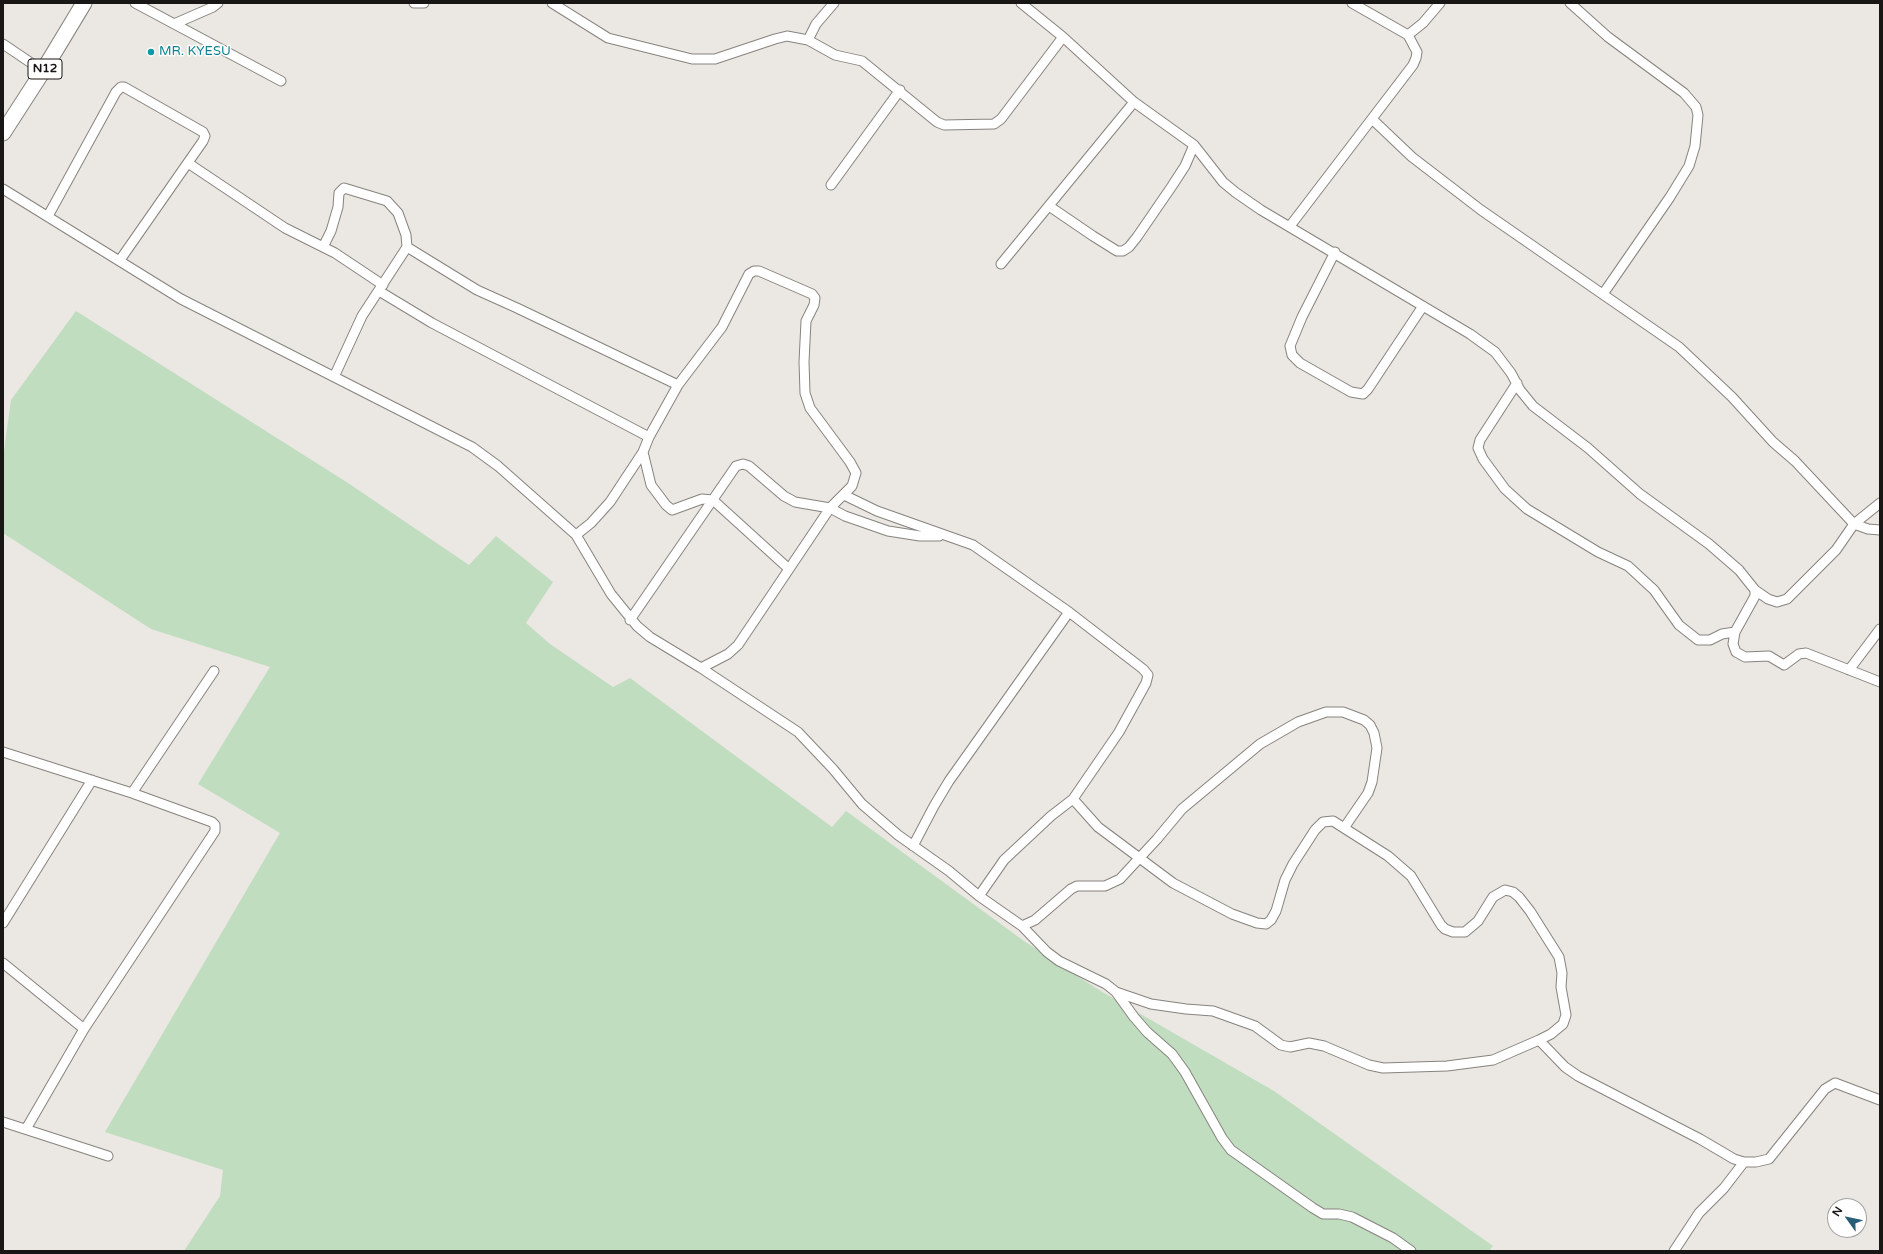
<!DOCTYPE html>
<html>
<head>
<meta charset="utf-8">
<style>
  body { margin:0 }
  #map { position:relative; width:1883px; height:1254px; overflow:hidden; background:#ebe7e2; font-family:"Varela Round",sans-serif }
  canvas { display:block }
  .frame { position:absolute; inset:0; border:4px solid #191715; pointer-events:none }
  .north { position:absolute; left:1827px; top:1198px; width:40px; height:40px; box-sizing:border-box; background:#fff; border:1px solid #a3a2a1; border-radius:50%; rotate:303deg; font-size:11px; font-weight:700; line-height:16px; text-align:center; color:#191715 }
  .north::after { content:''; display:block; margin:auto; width:14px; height:18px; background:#275f79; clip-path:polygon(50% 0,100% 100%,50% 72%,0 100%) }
</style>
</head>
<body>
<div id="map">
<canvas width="1883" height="1254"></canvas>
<div class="frame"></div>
<div class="north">N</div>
</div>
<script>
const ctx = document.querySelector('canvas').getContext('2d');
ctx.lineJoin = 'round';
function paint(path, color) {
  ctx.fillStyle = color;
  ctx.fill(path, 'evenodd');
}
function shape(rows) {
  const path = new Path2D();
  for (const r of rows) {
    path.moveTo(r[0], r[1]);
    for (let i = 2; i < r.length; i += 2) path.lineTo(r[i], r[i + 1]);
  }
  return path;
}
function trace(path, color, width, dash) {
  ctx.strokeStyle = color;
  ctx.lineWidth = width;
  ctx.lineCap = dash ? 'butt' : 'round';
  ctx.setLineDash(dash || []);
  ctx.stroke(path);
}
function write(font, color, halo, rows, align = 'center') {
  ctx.font = font + ' "Varela Round",sans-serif';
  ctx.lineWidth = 3;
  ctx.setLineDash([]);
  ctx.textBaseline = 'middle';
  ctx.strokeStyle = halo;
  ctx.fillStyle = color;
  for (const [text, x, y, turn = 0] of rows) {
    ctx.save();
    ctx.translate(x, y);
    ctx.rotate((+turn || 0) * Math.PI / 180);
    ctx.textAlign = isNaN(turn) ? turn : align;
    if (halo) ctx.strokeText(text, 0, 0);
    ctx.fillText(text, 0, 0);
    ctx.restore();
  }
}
paint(shape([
  [76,311,348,483,469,565,496,536,553,582,526,623,550,644,613,687,630,678,832,827,846,811,1024,941,1099,990,1274,1091,1493,1246,1489,1251,184,1251,220,1196,223,1170,105,1132,280,833,198,784,270,667,151,629,3,533,3,458,11,400]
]), '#c0ddc0');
const minor = shape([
  [135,3,281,81],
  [414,3,424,3],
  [552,3,608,38,692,59,715,59,775,39,787,36,808,40,835,55,862,61,937,122,944,125,994,124,1001,119,1063,37,1134,102,1194,145,1223,182,1235,192,1261,210,1470,334,1495,352,1511,373,1520,390,1533,406,1588,448,1640,494,1709,544,1739,570,1755,590,1768,599,1777,602,1787,599,1836,550,1854,524,1880,503],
  [1021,3,1063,37],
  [1570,3,1608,37,1684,93,1696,107,1698,115,1695,146,1689,166,1670,197,1603,294],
  [174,24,213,7,218,3],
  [1408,35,1423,23,1440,3],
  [808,40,816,24,834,3],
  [3,44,43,71],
  [1372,119,1412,157,1481,210,1679,347,1732,397,1773,442,1795,461,1854,524,1868,529,1880,530],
  [188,163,285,228,335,253,383,285],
  [831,185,900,90],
  [3,189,181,299,472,447,498,466,576,535,611,594,637,626,650,637,701,668,798,732,833,769,862,804,898,835,949,871,979,896,1022,926,1047,952,1059,961,1106,984,1116,992,1134,1017,1147,1032,1172,1054,1185,1072,1222,1138,1231,1150,1313,1208,1323,1214,1339,1214,1352,1217,1393,1238,1411,1251],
  [1049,206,1093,236,1117,251,1123,251,1129,247,1137,237,1172,186,1185,166,1194,145],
  [48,216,116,92,121,87,124,87,203,132,205,136,203,141,120,260],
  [1290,226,1413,65,1416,58,1417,52,1408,35,1352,3],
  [323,247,331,231,338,207,339,193,344,188,387,201,398,213,406,235,407,247,362,316,334,377],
  [407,247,477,290,517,308,678,385],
  [1335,252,1302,317,1290,346,1292,355,1300,363,1351,392,1363,394,1368,389,1423,306],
  [1001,264,1134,102],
  [379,291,432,323,649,437],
  [1517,383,1480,440,1478,448,1483,459,1505,489,1527,509,1598,552,1628,566,1654,590,1679,625,1698,640,1710,640,1722,634,1735,632],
  [643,452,651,485,666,505,672,510,702,499,713,500,789,569],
  [844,495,877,511,973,545,1069,612,1143,669,1148,675,1146,683,1119,732,1073,799,1051,816,1004,860,979,896],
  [576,535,591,523,610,502,643,452,649,437,678,385,722,327,749,274,754,271,759,271,812,294,815,298,814,305,806,321,804,362,805,393,810,408,850,462,856,473,852,486,830,508,738,645,728,654,701,668],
  [1755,590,1755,596,1735,632,1733,644,1736,652,1745,657,1769,656,1784,665,1799,654,1806,653,1880,682],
  [630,620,736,466,743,464,749,466,784,496,795,502,830,508,845,516,888,531,920,536,939,536],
  [1849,670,1880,629],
  [3,752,132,793,212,822,215,825,215,831,84,1029,26,1129],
  [132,793,214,671],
  [1073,799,1098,827,1173,883,1232,914,1257,923,1266,924,1271,920,1276,911,1285,880,1293,864,1315,830,1323,822,1333,821,1388,856,1411,876,1441,925,1445,929,1453,932,1465,932,1478,921,1493,897,1505,890,1513,892,1519,897,1530,911,1559,957,1562,973,1561,987,1566,1015,1563,1024,1551,1034,1539,1040,1493,1060,1447,1066,1383,1068,1369,1065,1324,1046,1309,1043,1290,1047,1281,1045,1255,1026,1213,1011,1186,1009,1151,1004,1116,992],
  [913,846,934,806,949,781,1069,612],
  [3,923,92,780],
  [1022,926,1035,920,1071,889,1077,886,1105,886,1120,879,1157,839,1182,809,1260,744,1298,722,1326,712,1343,712,1364,720,1370,725,1374,733,1377,748,1372,782,1368,793,1344,828],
  [3,963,84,1029],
  [1539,1040,1565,1067,1578,1076,1700,1139,1734,1159,1744,1162,1756,1162,1769,1159,1825,1089,1835,1083,1880,1100],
  [3,1122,108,1156],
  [1674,1251,1699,1213,1724,1188,1744,1162]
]);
const trunk = shape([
  [3,133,43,71,84,3]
]);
trace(minor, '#87837e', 11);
trace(trunk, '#87837e', 17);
trace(minor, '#fff', 9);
trace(trunk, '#fff', 15);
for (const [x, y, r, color] of [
  [151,52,4,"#0f9aa8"]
]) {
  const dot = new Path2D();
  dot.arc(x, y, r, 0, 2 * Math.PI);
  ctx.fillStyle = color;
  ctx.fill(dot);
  trace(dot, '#fff', 1.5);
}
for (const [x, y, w] of [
  [45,69,34]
]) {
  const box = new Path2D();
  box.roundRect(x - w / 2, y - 10, w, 20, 3);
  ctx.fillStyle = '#fff';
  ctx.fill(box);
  trace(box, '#191715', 1);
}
write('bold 12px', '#191715', null, [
  ["N12",45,69]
]);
write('13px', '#0d838f', '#fff', [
  ["MR. KYESU",159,52]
], 'left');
</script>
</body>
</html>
